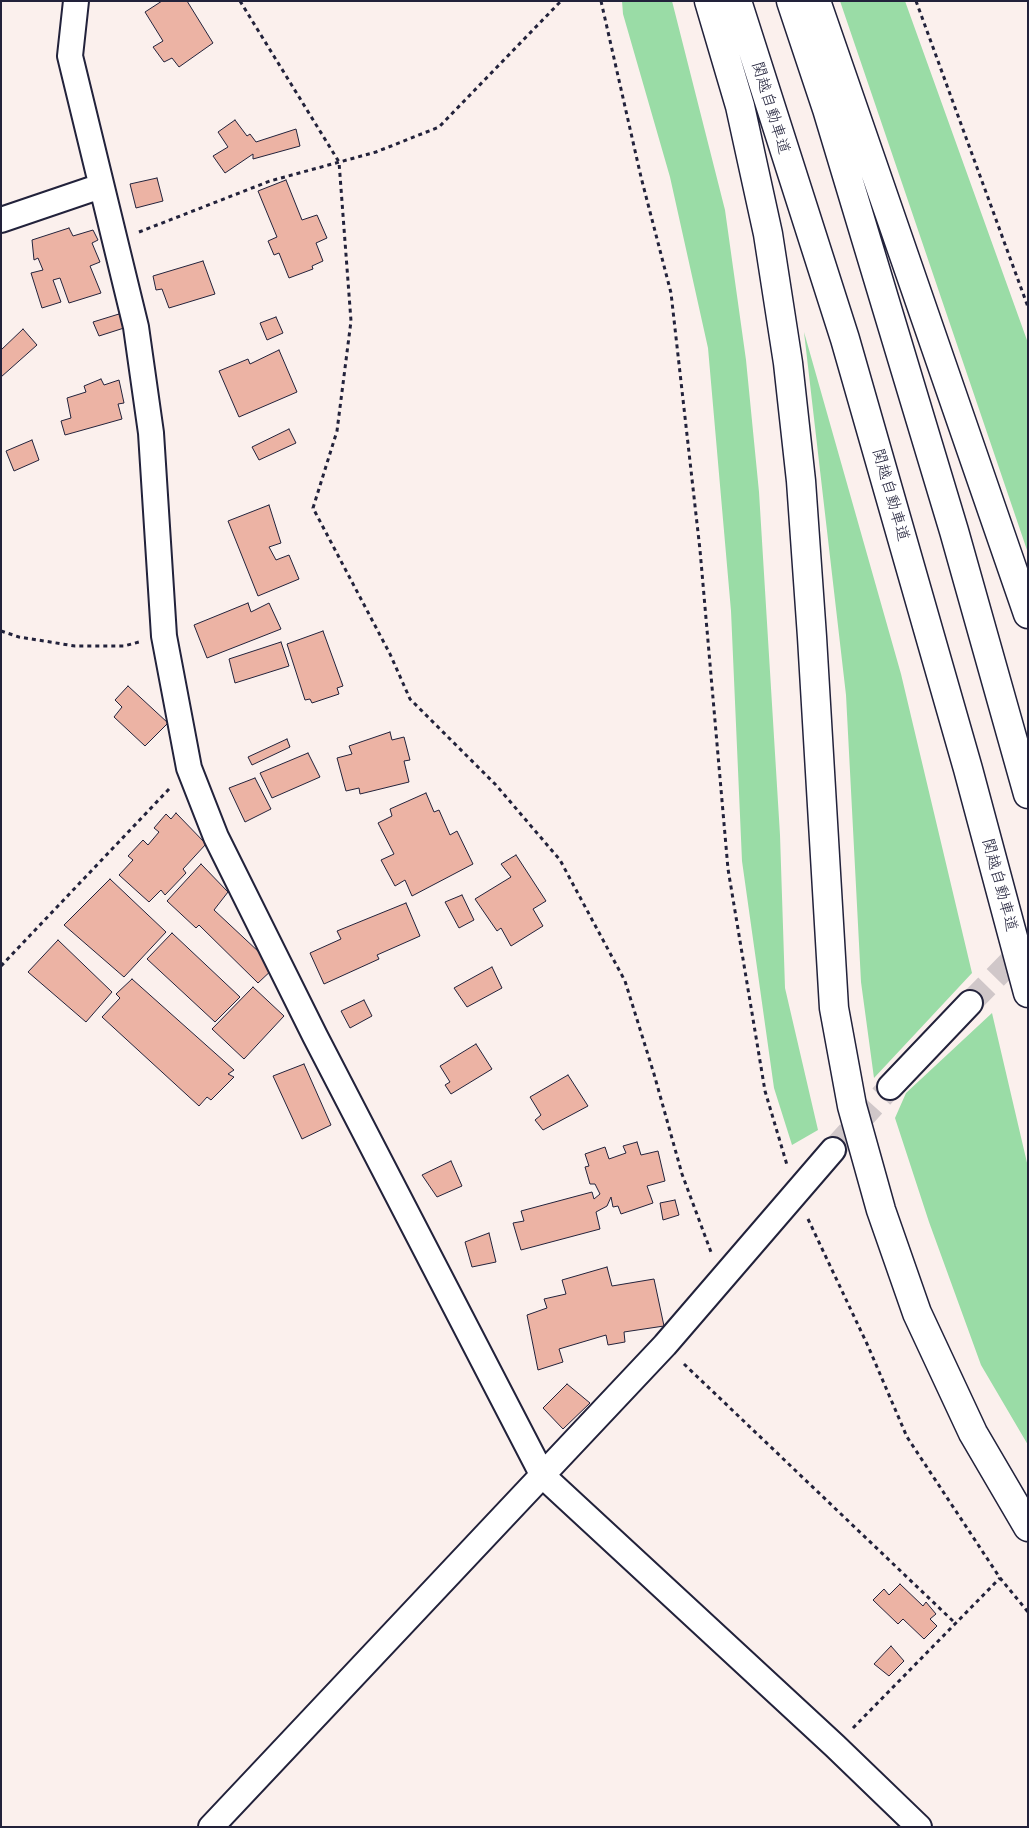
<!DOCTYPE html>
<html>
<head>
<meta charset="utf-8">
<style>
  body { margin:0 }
  #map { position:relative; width:1029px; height:1828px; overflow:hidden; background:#fbf0ed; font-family:"Balsamiq Sans",sans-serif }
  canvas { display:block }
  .frame { position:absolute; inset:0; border:2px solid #22223b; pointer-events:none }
</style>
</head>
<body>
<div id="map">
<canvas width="1029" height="1828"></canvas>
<div class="frame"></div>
</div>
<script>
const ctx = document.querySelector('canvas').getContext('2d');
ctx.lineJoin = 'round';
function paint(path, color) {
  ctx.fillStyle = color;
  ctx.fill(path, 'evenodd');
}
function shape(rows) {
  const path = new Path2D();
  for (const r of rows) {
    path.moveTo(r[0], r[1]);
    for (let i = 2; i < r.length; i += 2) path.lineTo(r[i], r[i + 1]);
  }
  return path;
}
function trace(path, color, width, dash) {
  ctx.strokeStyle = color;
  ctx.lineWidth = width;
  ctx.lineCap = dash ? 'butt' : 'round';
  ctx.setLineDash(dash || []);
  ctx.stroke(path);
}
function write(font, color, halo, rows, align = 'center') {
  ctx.font = font + ' "Balsamiq Sans","Klee One",sans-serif';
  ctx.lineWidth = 5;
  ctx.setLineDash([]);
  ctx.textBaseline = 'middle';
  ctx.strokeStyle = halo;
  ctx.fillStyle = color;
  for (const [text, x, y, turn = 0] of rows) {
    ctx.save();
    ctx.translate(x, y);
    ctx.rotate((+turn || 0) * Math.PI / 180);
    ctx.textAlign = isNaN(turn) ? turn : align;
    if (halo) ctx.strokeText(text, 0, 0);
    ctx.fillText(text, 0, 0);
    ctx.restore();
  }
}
paint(shape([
  [622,1,672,1,725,210,746,360,759,492,780,835,785,988,818,1130,792,1145,774,1088,742,861,731,611,708,348,670,177,623,14],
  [840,1,905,1,1028,343,1028,553],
  [804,332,901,674,972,973,874,1078,861,982,846,695],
  [992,1013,1028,1167,1028,1445,981,1365,929,1222,895,1118,906,1093]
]), '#9adca6');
const building = shape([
  [162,1,187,1,213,43,179,67,172,58,164,62,153,47,163,41,145,12,162,1],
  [235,120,247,136,250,134,256,142,296,129,300,146,253,159,253,154,225,173,213,156,228,147,218,132,235,120],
  [157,178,163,201,136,208,130,184,157,178],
  [286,180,302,220,317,215,327,238,316,243,323,261,312,266,313,269,289,278,279,253,274,255,268,241,277,237,258,191,286,180],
  [69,228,73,236,93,230,98,240,92,243,100,262,90,266,101,293,69,303,60,278,53,280,61,302,42,308,31,273,43,270,38,258,34,260,32,240,69,228],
  [203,261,215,294,169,308,162,289,156,290,153,276,203,261],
  [119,314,124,328,99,336,93,322,119,314],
  [276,317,283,333,267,340,260,323,276,317],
  [23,329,37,345,1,377,1,350,23,329],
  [279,350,297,392,239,417,219,371,248,359,250,364,279,350],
  [101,379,104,385,119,380,124,403,118,404,122,419,65,435,61,421,71,418,67,398,86,392,84,386,101,379],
  [289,429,296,443,259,460,252,447,289,429],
  [32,440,39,460,14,471,6,451,32,440],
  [269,505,281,543,269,547,276,560,289,555,299,579,258,596,228,521,269,505],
  [248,603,251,612,269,603,281,629,207,658,194,625,248,603],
  [323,631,343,686,337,688,339,694,312,703,310,699,305,700,287,644,323,631],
  [281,642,289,666,235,683,229,659,281,642],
  [128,686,168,723,145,746,114,717,122,707,115,700,128,686],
  [390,732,392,740,404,737,410,760,404,761,409,782,360,794,359,788,346,791,337,758,352,754,349,746,390,732],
  [287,739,290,747,252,765,248,757,287,739],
  [308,753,320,777,272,798,260,773,308,753],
  [255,778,271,809,245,822,229,788,255,778],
  [426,793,434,812,439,810,450,835,457,831,473,864,412,896,405,880,395,886,381,860,394,854,378,823,392,816,390,809,426,793],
  [176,813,206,844,183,869,186,873,165,895,161,890,149,902,119,875,133,860,128,856,143,840,148,845,159,832,154,828,166,814,171,819,176,813],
  [516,855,546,901,533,909,543,926,511,946,501,928,497,931,475,899,511,877,501,864,516,855],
  [201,864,228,892,214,910,275,967,258,983,199,925,196,928,167,901,201,864],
  [110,879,166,932,124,977,64,925,110,879],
  [462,895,474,920,459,928,445,902,462,895],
  [406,903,420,936,377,955,379,959,324,984,310,953,341,939,337,931,406,903],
  [172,933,240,997,215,1022,147,959,172,933],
  [58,940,112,992,86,1022,28,972,58,940],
  [492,967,502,988,467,1007,454,988,492,967],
  [132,979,234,1070,228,1074,234,1077,211,1100,207,1097,199,1106,102,1017,120,998,116,994,132,979],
  [253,987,284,1016,244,1059,212,1029,253,987],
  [364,1000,372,1016,350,1028,341,1011,364,1000],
  [476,1044,492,1069,451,1094,445,1085,450,1082,440,1066,476,1044],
  [304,1064,331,1125,302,1139,273,1076,304,1064],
  [568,1075,588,1106,543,1130,535,1120,541,1115,530,1097,568,1075],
  [637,1142,641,1155,658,1151,665,1181,647,1186,653,1203,621,1214,618,1206,613,1207,611,1197,607,1206,596,1212,600,1229,521,1250,513,1223,524,1221,521,1211,592,1192,594,1199,600,1194,595,1184,590,1184,585,1167,589,1166,585,1154,605,1147,609,1159,626,1153,623,1146,637,1142],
  [451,1161,462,1186,437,1197,422,1175,451,1161],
  [675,1200,679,1215,663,1220,660,1203,675,1200],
  [489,1233,496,1262,472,1267,465,1242,489,1233],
  [607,1267,612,1286,654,1279,664,1326,624,1332,625,1342,608,1345,606,1335,559,1349,563,1362,538,1370,527,1315,547,1308,544,1299,566,1294,562,1280,607,1267],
  [567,1384,590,1403,563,1429,543,1408,567,1384],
  [900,1584,923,1606,926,1602,936,1614,930,1619,937,1626,924,1639,903,1619,898,1624,873,1600,884,1589,889,1595,900,1584],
  [891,1646,904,1661,889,1676,874,1664,891,1646]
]);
paint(building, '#ecb3a4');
trace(building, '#22223b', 1);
trace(shape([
  [970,1003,1028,944],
  [833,1150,890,1087]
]), '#d0c7c9', 24, [24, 12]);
const street = shape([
  [76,1,70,56,136,327,151,433,164,636,189,768,216,837,315,1036,543,1476,835,1746,919,1827],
  [1,220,101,186],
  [890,1087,970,1003],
  [211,1827,665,1345,833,1150]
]);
const highway = shape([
  [709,1,740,106,768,234,788,363,801,481,812,637,834,1008,852,1106,881,1210,917,1313,973,1433,1028,1527],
  [737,1,845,339,968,769,1028,993],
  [791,1,827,109,954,531,1028,794],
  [816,1,1028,614]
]);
trace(street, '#22223b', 28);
trace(highway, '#22223b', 31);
trace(shape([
  [240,1,339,162,351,321,337,431,313,508,390,654,410,699,496,785,560,860,625,981,654,1074,682,1174,711,1252],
  [601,1,641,177,671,293,700,550,728,869,765,1091,787,1165],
  [916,1,1028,307],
  [139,232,270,181,376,152,439,127,561,1],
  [1,631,19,637,75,646,124,646,139,642],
  [1,966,170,788],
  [808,1219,868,1346,907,1437,1000,1578,1028,1612],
  [684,1364,955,1623],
  [853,1728,1000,1578]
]), '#22223b', 3, [4, 4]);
trace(street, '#fff', 24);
trace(highway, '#fff', 28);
write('16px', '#22223b', '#fff', [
  ["関越自動車道",770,108,73],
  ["関越自動車道",890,495,74],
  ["関越自動車道",999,885,75]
]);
</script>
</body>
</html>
